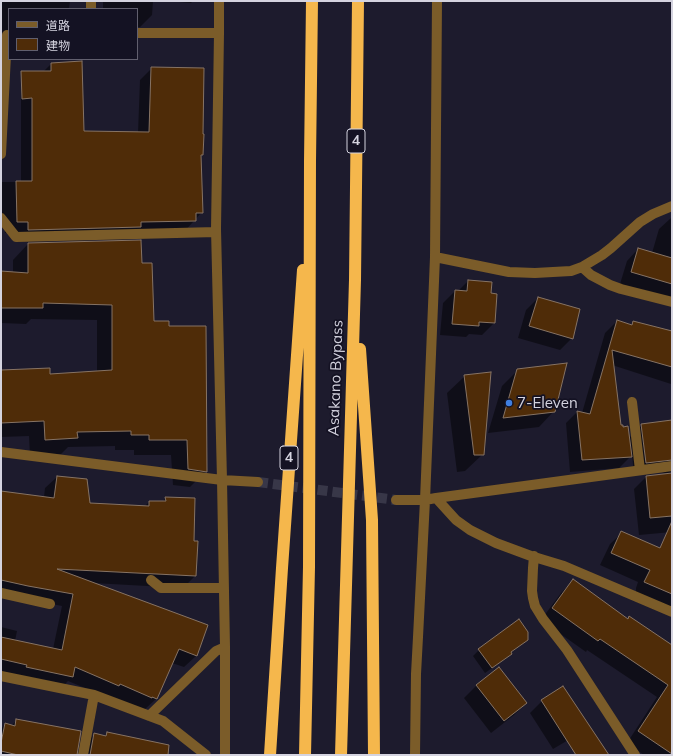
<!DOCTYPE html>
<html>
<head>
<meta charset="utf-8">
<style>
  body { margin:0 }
  #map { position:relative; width:673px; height:756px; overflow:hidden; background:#1d1b2d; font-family:Mulish,"Noto Sans JP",sans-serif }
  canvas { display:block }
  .frame { position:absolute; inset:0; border:2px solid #d4d3df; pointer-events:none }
  .legend { position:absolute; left:8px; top:8px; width:130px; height:52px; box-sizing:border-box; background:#141223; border:1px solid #615f6e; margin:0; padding:5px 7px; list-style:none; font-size:12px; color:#d4d3df }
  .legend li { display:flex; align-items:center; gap:8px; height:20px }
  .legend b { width:20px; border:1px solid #615f6e }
</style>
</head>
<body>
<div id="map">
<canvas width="673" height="756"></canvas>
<div class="frame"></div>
<ul class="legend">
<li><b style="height:5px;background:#7b5c29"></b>道路</li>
<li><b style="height:11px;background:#4f2c08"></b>建物</li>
</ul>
</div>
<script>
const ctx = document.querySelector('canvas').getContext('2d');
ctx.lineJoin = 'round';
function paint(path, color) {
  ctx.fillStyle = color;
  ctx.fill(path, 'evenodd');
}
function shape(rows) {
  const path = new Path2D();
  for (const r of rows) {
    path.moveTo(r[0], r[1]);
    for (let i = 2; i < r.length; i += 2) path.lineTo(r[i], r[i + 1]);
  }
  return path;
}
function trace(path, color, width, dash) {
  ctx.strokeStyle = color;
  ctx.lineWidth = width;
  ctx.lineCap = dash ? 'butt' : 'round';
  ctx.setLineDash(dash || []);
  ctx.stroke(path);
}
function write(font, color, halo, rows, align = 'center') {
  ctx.font = font + ' Mulish,sans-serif';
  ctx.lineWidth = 3.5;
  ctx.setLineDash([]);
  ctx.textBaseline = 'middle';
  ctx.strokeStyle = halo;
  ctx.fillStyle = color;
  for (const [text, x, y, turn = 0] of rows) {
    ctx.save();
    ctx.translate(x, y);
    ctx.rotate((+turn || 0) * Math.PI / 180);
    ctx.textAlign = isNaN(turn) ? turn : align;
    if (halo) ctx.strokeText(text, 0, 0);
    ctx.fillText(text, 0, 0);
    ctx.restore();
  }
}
paint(shape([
  [1,1,70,1,69,9,9,9,9,34,1,33],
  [103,1,153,1,152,15,140,27,137,27,137,9,103,9],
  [167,1,193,1,191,3],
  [81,63,83,132,138,133,140,80,152,68,202,155,200,157,202,212,183,233,5,233,5,216,1,216,1,182,21,182,21,84,33,72,43,72,51,64],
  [671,218,672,218,672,298,620,284,627,261,638,249,652,253,659,229],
  [28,244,141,264,154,322,168,327,206,471,190,487,173,485,171,455,134,455,134,450,115,450,115,446,68,447,61,454,30,456,29,436,1,437,1,371,49,375,97,372,97,320,31,319,26,324,1,323,1,272,13,273,13,260],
  [468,281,490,294,494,323,482,335,469,334,466,337,440,335,443,303,455,291,458,291],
  [538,298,572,338,560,350,518,338,526,310],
  [617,321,630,325,634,322,672,337,672,389,671,384,612,365,620,426,629,438,642,425,672,421,672,532,639,535,634,489,646,477,667,474,659,471,634,474,632,455,619,468,570,472,566,423,577,412,582,413,605,333],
  [518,370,554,411,539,427,488,433,502,386],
  [465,376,483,454,465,471,457,472,447,393],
  [57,477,89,504,144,507,149,502,162,502,166,498,193,542,195,576,183,588,93,583,196,656,184,667,172,663,156,699,144,710,107,697,68,681,61,688,1,673,1,627,17,631,15,641,53,649,62,606,1,594,1,492,44,497,45,488],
  [622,533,672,555,672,611,636,595,636,588,638,582,600,565,610,544],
  [573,581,627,620,629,617,672,647,672,755,644,755,627,743,657,697,587,650,586,652,541,620,561,593],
  [527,640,520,646,510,653,505,659,485,673,473,656,479,650],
  [499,669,526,703,514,715,491,733,464,698,476,686],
  [542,701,575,736,553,749,530,713],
  [17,720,76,755,1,755,1,729,5,724,11,726],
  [107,733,141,755,78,755,79,749,94,735,104,736]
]), '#0007');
const building = shape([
  [82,61,84,131,149,132,151,67,204,68,203,134,204,134,203,155,201,155,203,213,196,213,196,221,141,222,141,227,28,230,28,222,17,222,16,181,32,181,32,98,22,99,21,71,51,71,51,63,82,61],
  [141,240,142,263,152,263,154,321,169,321,169,326,206,326,207,472,188,469,187,440,149,440,149,435,131,435,131,431,77,432,78,438,45,440,44,421,1,423,1,370,50,368,50,374,112,370,112,305,43,303,43,308,1,308,1,271,28,273,28,243,141,240],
  [638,248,672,258,672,284,631,272,638,248],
  [468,280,492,282,491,293,497,294,495,323,479,322,479,326,452,324,455,290,467,291,468,280],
  [538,297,580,309,573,339,529,326,538,297],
  [617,320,632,325,633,321,672,331,672,367,612,350,621,425,623,425,623,427,628,426,632,457,582,460,577,411,590,414,617,320],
  [567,363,555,412,503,418,517,369,567,363],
  [491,372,484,455,474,455,464,375,491,372],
  [672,420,672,460,646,463,641,424,672,420],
  [672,473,672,516,650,518,646,476,672,473],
  [57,476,87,479,90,503,149,506,149,501,166,501,165,497,195,498,194,541,198,541,196,576,57,569,208,625,197,656,179,649,157,699,152,697,152,698,120,684,119,686,75,667,73,677,26,667,27,665,1,659,1,637,62,650,73,594,28,586,1,580,1,491,54,498,57,476],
  [672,521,672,594,644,582,650,570,611,553,621,531,660,548,672,521],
  [573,579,628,619,629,616,672,645,672,754,638,731,668,685,600,639,598,641,552,608,573,579],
  [519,619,528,632,528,640,511,652,512,654,492,668,478,649,519,619],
  [499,667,527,703,504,721,476,685,499,667],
  [563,686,609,755,576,755,541,700,563,686],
  [16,719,81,731,77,755,18,755,1,751,1,743,5,723,15,726,16,719],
  [107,732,169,745,168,755,90,755,94,733,106,736,107,732]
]);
paint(building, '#4f2c08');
trace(building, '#867364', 1);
trace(shape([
  [258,482,396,500]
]), '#383748', 10, [10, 5]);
trace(shape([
  [219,1,219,33,216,229,222,480,225,647,225,755],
  [91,9,91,1],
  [137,33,219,33],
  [1,154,7,35],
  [1,218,16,237,216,232],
  [435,257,509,272,535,273,571,271,582,267,602,255,611,248,640,222,653,214,672,206],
  [582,267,591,275,610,285,621,289,672,302],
  [632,402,640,470],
  [1,452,222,480,258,482],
  [436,498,456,520,470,530,496,543,531,556,564,566,672,612],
  [396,500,425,500,436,498,672,466],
  [534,556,533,568,532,591,533,598,535,606,543,619,567,650,635,755],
  [151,580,161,588,224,588],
  [1,593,50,604],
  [1,676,94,695,163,721,206,755],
  [149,716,216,651,225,647],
  [83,755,94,695],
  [415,755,416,674,418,637,425,500,435,257,437,1]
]), '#7b5c29', 10);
trace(shape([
  [360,349,372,520,374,755],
  [270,755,282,568,303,270],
  [305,755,309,567,310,161,312,1],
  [341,755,355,280,358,1]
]), '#f5b74c', 12);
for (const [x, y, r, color] of [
  [509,403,4,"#3f7fe0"]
]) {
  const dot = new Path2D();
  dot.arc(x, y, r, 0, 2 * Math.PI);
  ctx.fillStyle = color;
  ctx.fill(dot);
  trace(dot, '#141223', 1.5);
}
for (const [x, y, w] of [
  [356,141,18],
  [289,458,18]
]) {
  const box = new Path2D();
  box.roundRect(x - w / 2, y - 12, w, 24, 3);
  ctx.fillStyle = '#141223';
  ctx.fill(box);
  trace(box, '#d4d3df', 1);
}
write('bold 14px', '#d4d3df', null, [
  ["4",356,141],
  ["4",289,458]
]);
write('15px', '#d4d3df', '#141223', [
  ["Asakano Bypass",336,378,-88]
]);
write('15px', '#d4d3df', '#141223', [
  ["7-Eleven",517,403]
], 'left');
</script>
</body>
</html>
